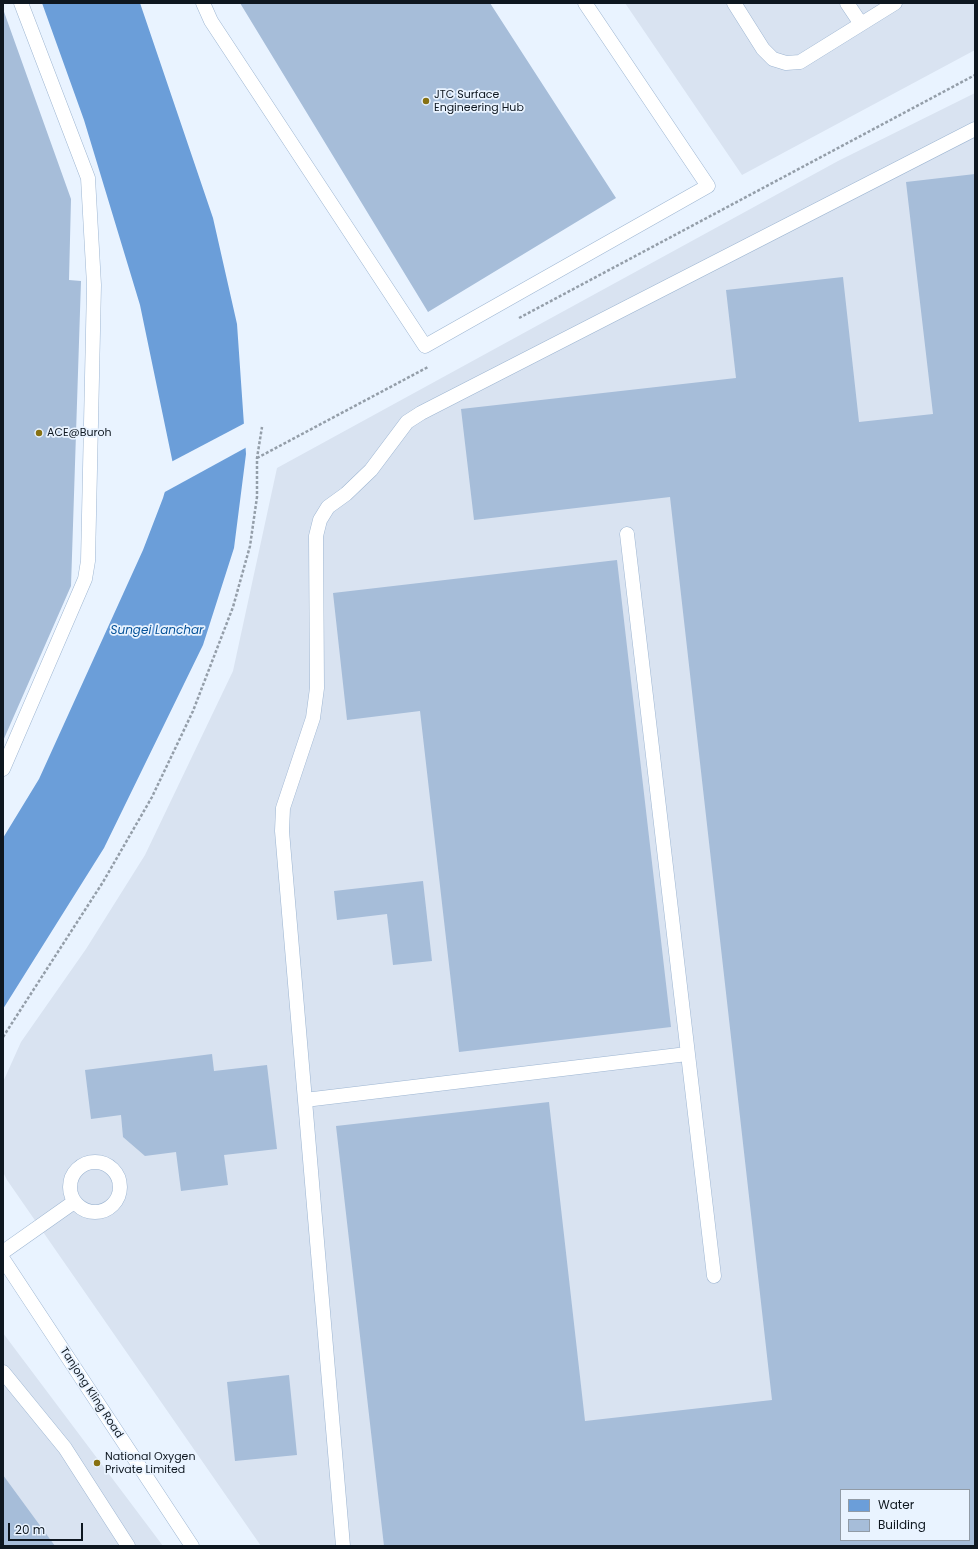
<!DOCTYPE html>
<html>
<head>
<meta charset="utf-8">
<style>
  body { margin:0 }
  #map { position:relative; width:978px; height:1549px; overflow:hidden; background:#e9f3ff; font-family:Poppins,sans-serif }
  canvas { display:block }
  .frame { position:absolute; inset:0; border:4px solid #0e1720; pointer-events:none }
  .legend { position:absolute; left:840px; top:1489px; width:130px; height:52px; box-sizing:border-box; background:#e9f3ff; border:1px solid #919ba6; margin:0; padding:5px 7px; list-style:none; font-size:12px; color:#0e1720 }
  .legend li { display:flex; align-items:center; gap:8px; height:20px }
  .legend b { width:20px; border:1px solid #919ba6 }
  .scale { position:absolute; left:8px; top:1523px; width:75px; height:18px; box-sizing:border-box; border:2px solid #0e1720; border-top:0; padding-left:5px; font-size:12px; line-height:14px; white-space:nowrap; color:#0e1720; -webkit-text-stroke:3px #e9f3ff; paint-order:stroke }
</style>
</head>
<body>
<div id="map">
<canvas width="978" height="1549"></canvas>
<div class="frame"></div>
<ul class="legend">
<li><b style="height:11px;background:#6b9ed9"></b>Water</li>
<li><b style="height:11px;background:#a6bdd9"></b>Building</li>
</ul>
<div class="scale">20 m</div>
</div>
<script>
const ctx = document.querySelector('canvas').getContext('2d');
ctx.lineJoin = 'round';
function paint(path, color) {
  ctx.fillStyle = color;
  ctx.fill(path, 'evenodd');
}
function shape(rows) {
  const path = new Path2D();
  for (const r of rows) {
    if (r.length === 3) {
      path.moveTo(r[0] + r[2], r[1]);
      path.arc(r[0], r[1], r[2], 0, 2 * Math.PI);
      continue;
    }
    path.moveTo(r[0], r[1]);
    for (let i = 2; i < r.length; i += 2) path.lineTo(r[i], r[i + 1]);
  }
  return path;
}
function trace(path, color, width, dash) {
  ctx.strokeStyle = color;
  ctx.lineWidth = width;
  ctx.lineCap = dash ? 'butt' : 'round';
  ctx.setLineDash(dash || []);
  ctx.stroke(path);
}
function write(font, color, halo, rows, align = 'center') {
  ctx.font = font + ' Poppins,sans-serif';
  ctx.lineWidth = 3.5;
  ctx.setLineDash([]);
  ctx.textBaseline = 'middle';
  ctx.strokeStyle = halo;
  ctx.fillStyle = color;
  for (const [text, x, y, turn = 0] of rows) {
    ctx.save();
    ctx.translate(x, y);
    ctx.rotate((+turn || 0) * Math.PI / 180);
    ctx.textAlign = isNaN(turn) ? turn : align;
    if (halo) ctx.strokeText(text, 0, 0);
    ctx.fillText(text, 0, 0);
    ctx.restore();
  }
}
paint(shape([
  [625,3,975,3,975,50,742,175],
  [975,93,975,1546,261,1546,7,1180,3,1172,3,1082,21,1042,86,949,145,855,233,671,277,468,838,161],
  [841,1490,969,1490,969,1540,841,1540],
  [3,1333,163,1546,3,1546]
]), '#d9e3f1');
paint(shape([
  [42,3,140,3,213,218,237,324,246,454,234,548,203,645,104,848,3,1009,3,838,39,779,143,550,163,498,173,464,140,305,84,120]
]), '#6b9ed9');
paint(shape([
  [247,422,247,447,163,493,171,462]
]), '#e9f3ff');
paint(shape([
  [240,3,490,3,616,198,428,312],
  [3,9,71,199,69,280,81,281,71,586,3,741],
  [975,174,975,1546,384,1546,336,1126,549,1102,585,1421,772,1400,670,497,474,520,461,409,736,378,726,290,843,277,859,422,933,414,906,182],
  [841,1490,969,1490,969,1540,841,1540],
  [617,560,671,1027,459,1052,420,711,347,720,333,593],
  [423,881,432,961,393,965,387,914,337,920,334,891],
  [212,1054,214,1071,267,1065,277,1149,224,1155,228,1185,181,1191,176,1152,145,1156,123,1137,121,1115,91,1119,85,1070],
  [289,1375,297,1455,235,1461,227,1382],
  [3,1475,55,1546,3,1546]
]), '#a6bdd9');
const lane = shape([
  [203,3,211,21,425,346,708,186,585,3],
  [734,3,763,49,773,59,786,63,800,62,895,3],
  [847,3,861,24],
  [627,534,714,1276],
  [3,769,85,579,88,561,94,285,88,178,21,3],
  [305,1100,687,1054],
  [95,1187,25],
  [3,1252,74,1202],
  [3,1259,192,1546],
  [3,1372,65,1448,128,1546],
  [343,1546,282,831,283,808,313,718,317,688,316,536,320,520,328,507,346,494,371,470,407,422,421,413,975,129]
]);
trace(lane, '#9eb6d2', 15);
trace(shape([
  [519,318,975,75],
  [257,458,428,367],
  [3,1037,103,882,152,797,193,711,233,607,250,546,257,497,257,458,262,427]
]), '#949ea9', 2.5, [3, 2]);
trace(lane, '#fff', 14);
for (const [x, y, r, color] of [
  [426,101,4,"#877112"],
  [39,433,4,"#877112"],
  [97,1463,4,"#877112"]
]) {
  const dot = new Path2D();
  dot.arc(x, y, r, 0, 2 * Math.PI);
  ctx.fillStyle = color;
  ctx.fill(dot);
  trace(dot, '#e9f3ff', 1.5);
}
write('11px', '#0e1720', '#e9f3ff', [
  ["JTC Surface",434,95],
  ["Engineering Hub",434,108],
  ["ACE@Buroh",47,433],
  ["National Oxygen",105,1457],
  ["Private Limited",105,1470]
], 'left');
write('11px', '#0e1720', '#e9f3ff', [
  ["Tanjong Kling Road",91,1393,57]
]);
write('italic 12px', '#06539a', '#e9f3ff', [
  ["Sungei Lanchar",157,631]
]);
</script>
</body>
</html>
